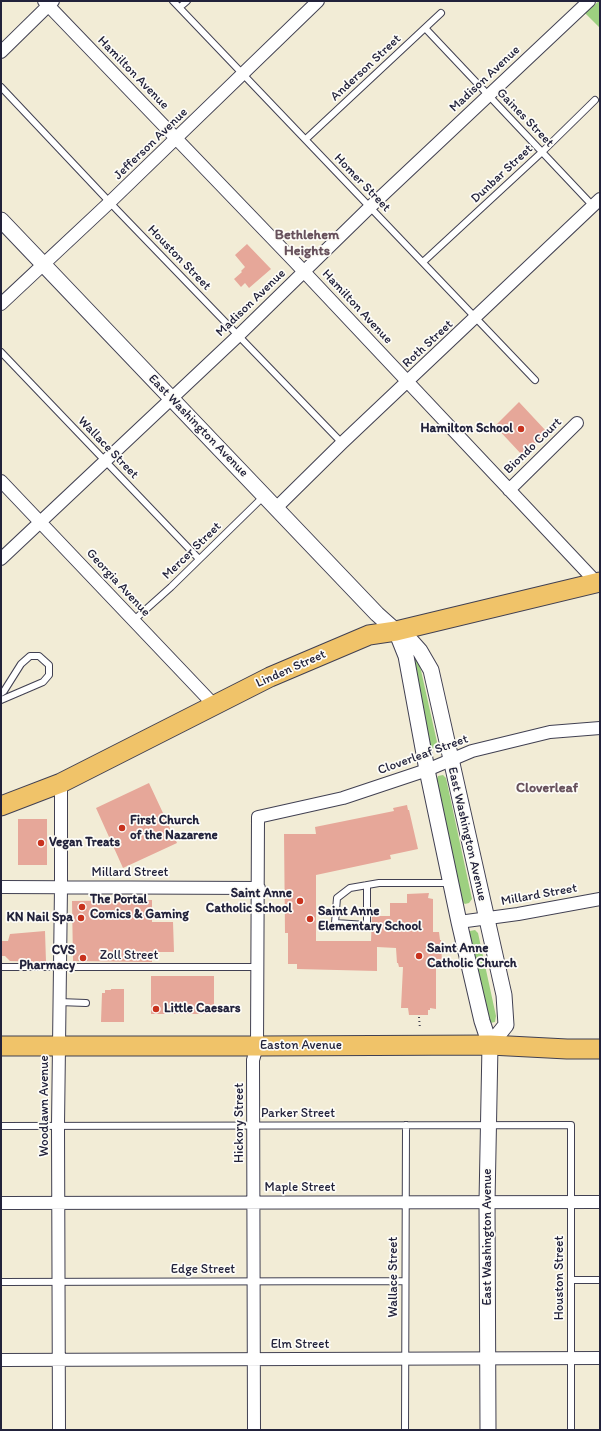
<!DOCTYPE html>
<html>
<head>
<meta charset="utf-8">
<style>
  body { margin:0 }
  #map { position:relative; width:601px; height:1431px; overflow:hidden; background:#f2ecd6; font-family:Itim,sans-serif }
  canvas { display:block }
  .frame { position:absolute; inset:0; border:2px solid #22223b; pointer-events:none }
</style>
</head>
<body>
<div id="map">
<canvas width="601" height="1431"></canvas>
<div class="frame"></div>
</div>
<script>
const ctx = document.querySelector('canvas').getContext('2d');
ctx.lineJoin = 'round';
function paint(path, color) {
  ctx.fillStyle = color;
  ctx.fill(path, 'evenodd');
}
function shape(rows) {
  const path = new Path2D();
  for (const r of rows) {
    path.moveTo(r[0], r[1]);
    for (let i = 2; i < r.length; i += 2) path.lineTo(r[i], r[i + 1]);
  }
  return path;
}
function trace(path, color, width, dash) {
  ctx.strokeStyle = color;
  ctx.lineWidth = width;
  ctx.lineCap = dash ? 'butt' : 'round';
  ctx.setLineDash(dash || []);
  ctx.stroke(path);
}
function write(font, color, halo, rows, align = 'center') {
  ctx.font = font + ' Itim,sans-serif';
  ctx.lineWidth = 3.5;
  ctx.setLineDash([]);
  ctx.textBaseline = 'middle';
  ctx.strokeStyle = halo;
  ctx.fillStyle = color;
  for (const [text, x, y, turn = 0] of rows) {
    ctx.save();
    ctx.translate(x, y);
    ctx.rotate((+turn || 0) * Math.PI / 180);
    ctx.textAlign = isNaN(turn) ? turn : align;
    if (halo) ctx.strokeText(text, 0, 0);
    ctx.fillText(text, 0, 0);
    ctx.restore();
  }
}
paint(shape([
  [599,1,600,1,600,28,585,13],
  [409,648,418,657,437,742,436,747,432,749,428,746],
  [443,775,446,778,472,899,469,903,465,904,460,900,436,781,438,776],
  [475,930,478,933,496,1016,495,1022,490,1023,468,935,470,931]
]), '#9dd080');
paint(shape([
  [247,244,271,269,249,288,245,283,241,287,234,279,242,272,241,271,245,267,235,255],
  [519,402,547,432,523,456,495,426],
  [149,783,177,843,123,868,96,808],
  [407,805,408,810,409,810,418,849,390,855,391,859,316,875,316,941,371,941,372,916,390,916,390,903,407,903,407,894,429,893,428,898,433,899,433,932,439,932,440,940,441,940,442,964,440,964,440,967,436,967,436,1009,430,1008,430,1010,428,1010,428,1015,409,1015,408,1008,401,1008,403,967,399,967,398,963,397,963,396,948,377,947,377,971,297,969,297,964,288,964,288,933,285,933,284,834,316,834,315,827,394,811,393,808],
  [18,819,47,819,47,865,18,865],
  [152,900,152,922,173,922,174,952,152,952,152,962,73,961,72,901],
  [45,931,46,962,10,961,5,956,1,956,1,941,8,941,10,934],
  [151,976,214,976,214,1014,151,1014],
  [111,989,124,989,124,1022,101,1022,102,993,105,993,105,990,111,990]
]), '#e6a799');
const service = shape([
  [173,1,535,380],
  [180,7,187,1],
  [425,28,593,206],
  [1,87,118,211,342,443],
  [306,139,441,13],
  [423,262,542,152,595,100],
  [1,352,199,559],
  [134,620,171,587,264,496],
  [1,693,4,691,21,664,30,656,39,656,49,665,49,675,43,682,1,700],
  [367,885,367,925,335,923,337,898,350,888,379,883,451,883],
  [1,967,258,967],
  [59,1002,86,1003],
  [1,1126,571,1125,571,1430],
  [571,1280,600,1280],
  [1,1282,405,1281],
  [405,1430,406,1125]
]);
const minor = shape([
  [44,1,293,260,597,583],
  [1,52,53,1],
  [1,304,110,202,318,1],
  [1,481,214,705],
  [509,490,577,423],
  [276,508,342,443,600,199],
  [1,559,239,335,370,207,589,1],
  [1,887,259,888],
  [459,922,518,914,600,899],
  [1,1203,600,1202],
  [1,1360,600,1358],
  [59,1430,58,1125,61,887,61,783],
  [254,1430,253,1060,257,1046,258,817,343,798,427,770,472,751,550,732,600,728]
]);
const tertiary = shape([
  [1,220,377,614,396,631,412,642,420,651,431,670,504,995,506,1025,490,1045],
  [396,631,406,656,427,770,459,922,482,1021,490,1045,487,1202,488,1430]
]);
const primary = shape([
  [1,806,61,783,270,677,369,635,396,631,600,582],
  [1,1046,257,1046,490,1045,567,1049,600,1049]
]);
trace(service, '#414052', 8);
trace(minor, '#414052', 14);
trace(tertiary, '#414052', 17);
trace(primary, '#414052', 21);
trace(shape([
  [419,1017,420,1029]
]), '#414052', 2, [1, 3]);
trace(service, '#fff', 6);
trace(minor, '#fff', 12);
trace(tertiary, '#fff', 15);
trace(primary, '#f0c369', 19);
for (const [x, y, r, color] of [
  [521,429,4,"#c8321e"],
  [122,828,4,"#c8321e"],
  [41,843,4,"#c8321e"],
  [300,901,4,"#c8321e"],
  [82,907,4,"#c8321e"],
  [81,918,4,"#c8321e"],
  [310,919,4,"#c8321e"],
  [419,956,4,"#c8321e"],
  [83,958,4,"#c8321e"],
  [156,1009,4,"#c8321e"]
]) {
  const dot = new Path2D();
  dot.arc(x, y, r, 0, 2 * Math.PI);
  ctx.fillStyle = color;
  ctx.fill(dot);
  trace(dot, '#fdfcf7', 1.5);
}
write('13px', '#22223b', '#fdfcf7', [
  ["Anderson Street",366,68,-43],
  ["Hamilton Avenue",133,73,46],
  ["Madison Avenue",485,79,-43],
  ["Gaines Street",525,118,46],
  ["Jefferson Avenue",151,144,-44],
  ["Dunbar Street",502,174,-43],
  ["Homer Street",362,183,46],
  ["Houston Street",179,258,46],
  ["Madison Avenue",251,303,-44],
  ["Hamilton Avenue",357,307,47],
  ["Roth Street",428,344,-43],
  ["East Washington Avenue",198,426,46],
  ["Biondo Court",533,446,-44],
  ["Wallace Street",108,448,46],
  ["Mercer Street",192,551,-44],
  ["Georgia Avenue",118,583,47],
  ["Linden Street",291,669,-24],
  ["Cloverleaf Street",423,755,-20],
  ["East Washington Avenue",467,834,77],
  ["Millard Street",130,873],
  ["Millard Street",539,895,-10],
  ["Zoll Street",129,956],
  ["Easton Avenue",301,1046],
  ["Woodlawn Avenue",45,1106,-90],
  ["Parker Street",298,1114],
  ["Hickory Street",240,1123,-90],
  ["Maple Street",300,1188],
  ["East Washington Avenue",488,1237,-90],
  ["Edge Street",203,1270],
  ["Wallace Street",394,1277,-90],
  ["Houston Street",560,1278,-90],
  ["Elm Street",300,1345]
]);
write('bold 13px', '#22223b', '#fdfcf7', [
  ["Hamilton School",513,429,"right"],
  ["First Church",130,821],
  ["of the Nazarene",130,836],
  ["Vegan Treats",49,843],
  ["Saint Anne",292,894,"right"],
  ["Catholic School",292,909,"right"],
  ["The Portal",90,900],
  ["Comics & Gaming",90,915],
  ["Saint Anne",318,912],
  ["Elementary School",318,927],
  ["KN Nail Spa",73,918,"right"],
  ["Saint Anne",427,949],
  ["Catholic Church",427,964],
  ["CVS",75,951,"right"],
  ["Pharmacy",75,966,"right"],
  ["Little Caesars",164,1009]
], 'left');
write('bold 14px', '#67515c', '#fdfcf7', [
  ["Bethlehem",307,235],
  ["Heights",307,251],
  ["Cloverleaf",547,788]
]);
</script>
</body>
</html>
